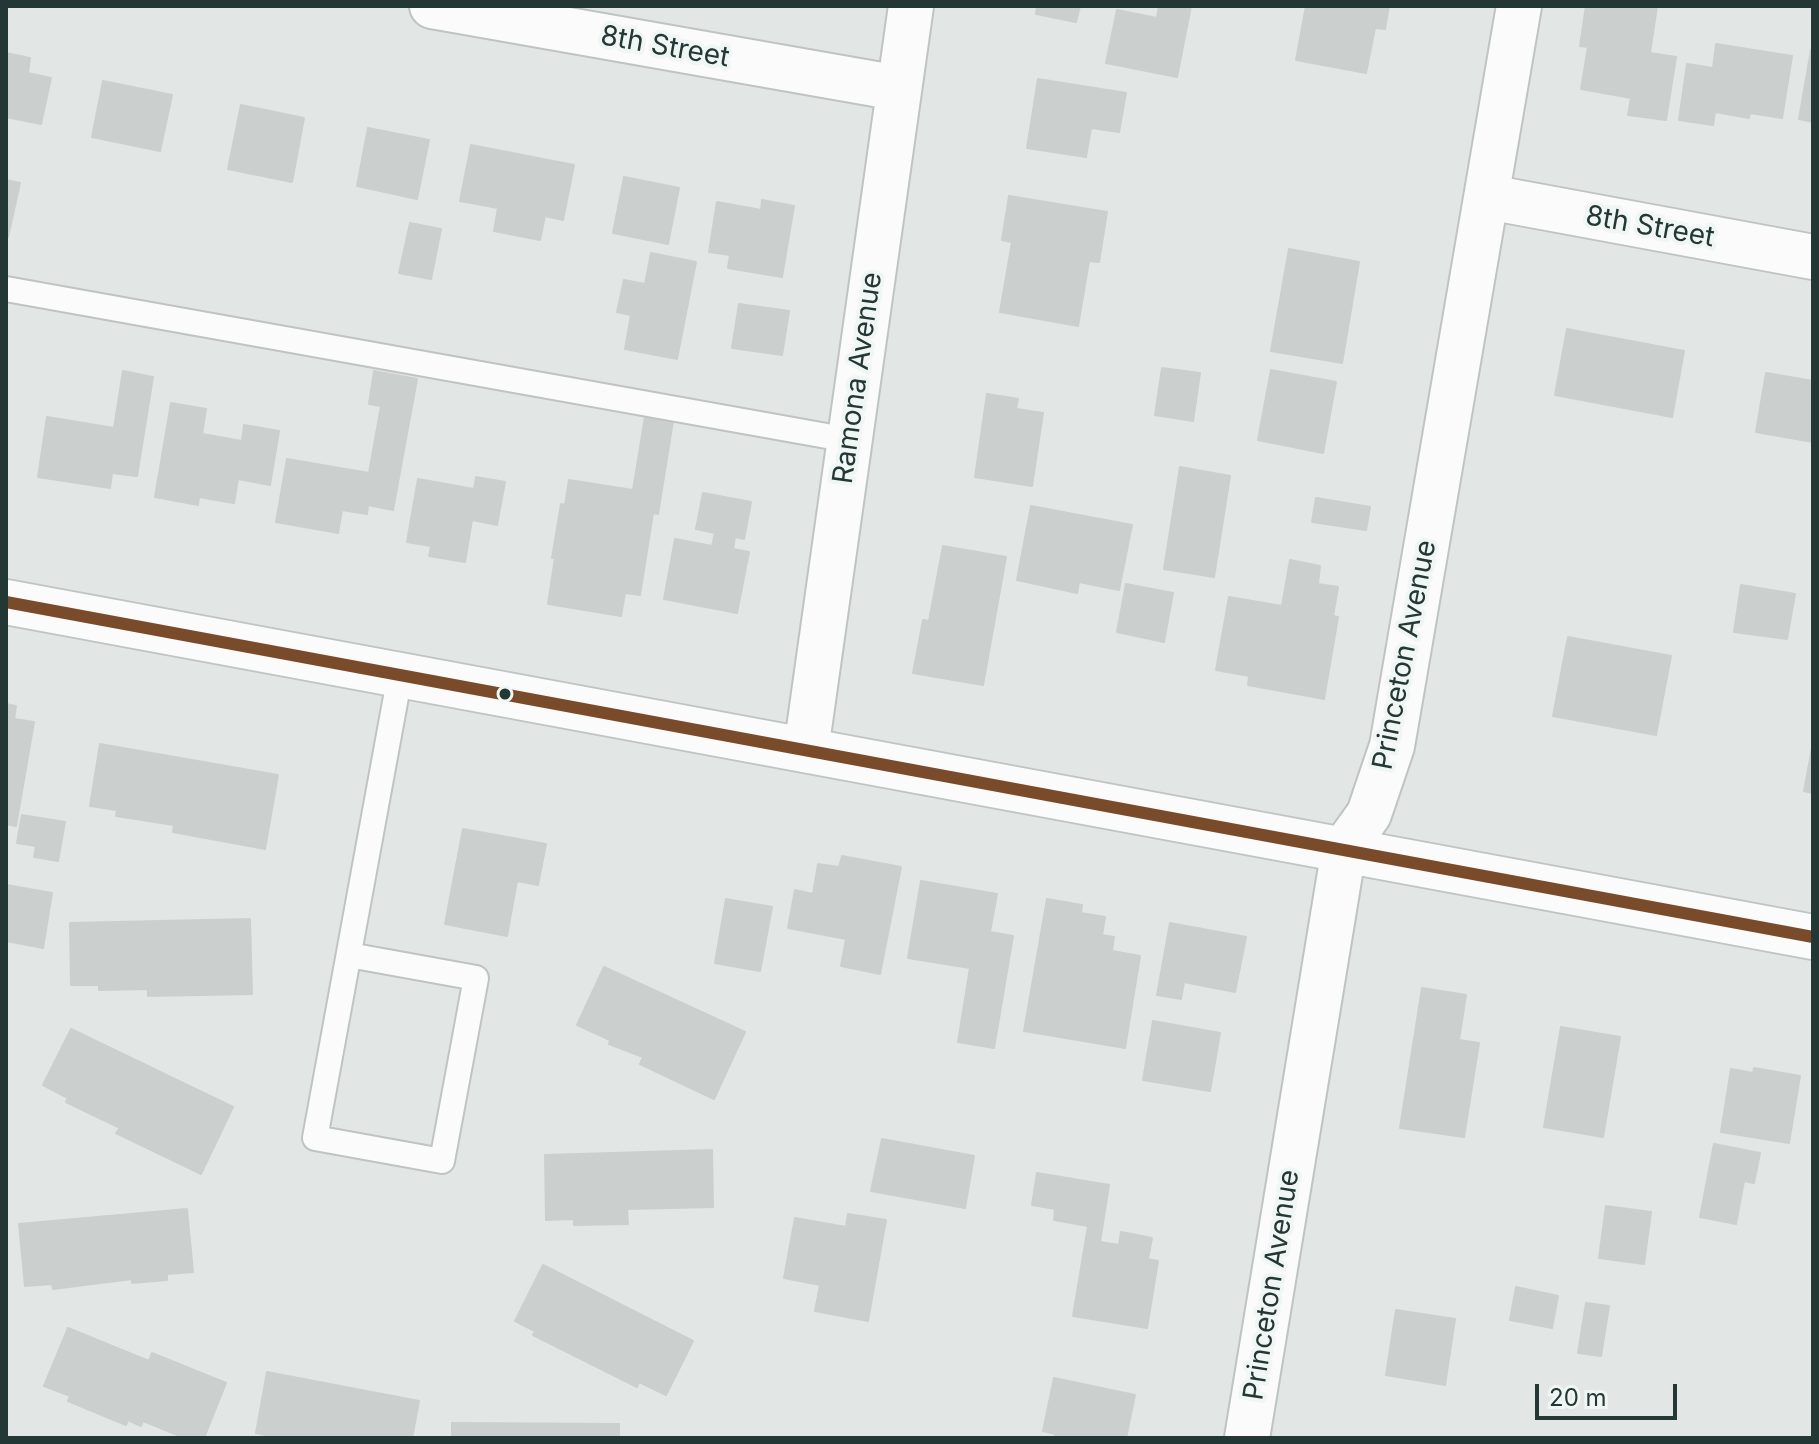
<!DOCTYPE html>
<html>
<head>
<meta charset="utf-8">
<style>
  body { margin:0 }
  #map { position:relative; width:1819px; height:1444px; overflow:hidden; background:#e2e7e5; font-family:Inter,sans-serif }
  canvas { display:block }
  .frame { position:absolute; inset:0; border:8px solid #233734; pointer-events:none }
  .scale { position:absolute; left:1535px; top:1384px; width:142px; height:36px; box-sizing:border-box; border:4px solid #233734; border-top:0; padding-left:10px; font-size:24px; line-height:28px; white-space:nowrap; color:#233734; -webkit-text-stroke:6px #f0f6f4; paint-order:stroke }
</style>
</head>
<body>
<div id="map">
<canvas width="1819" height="1444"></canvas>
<div class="frame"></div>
<div class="scale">20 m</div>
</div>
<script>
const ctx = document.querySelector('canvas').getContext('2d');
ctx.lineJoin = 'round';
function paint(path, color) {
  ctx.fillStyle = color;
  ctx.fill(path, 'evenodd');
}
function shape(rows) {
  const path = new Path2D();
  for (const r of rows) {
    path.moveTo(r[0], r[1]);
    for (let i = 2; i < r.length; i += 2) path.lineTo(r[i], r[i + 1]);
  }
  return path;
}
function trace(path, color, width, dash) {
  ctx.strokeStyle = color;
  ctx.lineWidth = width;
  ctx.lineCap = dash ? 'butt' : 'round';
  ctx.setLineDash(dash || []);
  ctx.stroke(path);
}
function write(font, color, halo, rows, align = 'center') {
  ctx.font = font + ' Inter,sans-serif';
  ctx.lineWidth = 8;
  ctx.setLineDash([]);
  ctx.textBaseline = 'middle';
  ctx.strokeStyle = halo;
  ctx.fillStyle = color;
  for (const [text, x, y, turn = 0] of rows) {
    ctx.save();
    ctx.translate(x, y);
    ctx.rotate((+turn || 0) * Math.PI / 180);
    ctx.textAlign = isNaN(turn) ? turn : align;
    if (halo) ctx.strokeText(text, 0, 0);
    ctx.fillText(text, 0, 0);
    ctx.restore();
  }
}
const building = shape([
  [1037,6,1080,6,1076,22,1036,14,1037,6],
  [1159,6,1191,6,1177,77,1106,63,1117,10,1157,18,1159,6],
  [1306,6,1389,6,1385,29,1375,28,1366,73,1296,60,1306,6],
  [1586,6,1657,6,1650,53,1676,57,1666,120,1628,115,1631,98,1581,89,1588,47,1580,46,1586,6],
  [1716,44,1792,56,1782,118,1750,113,1749,118,1715,112,1713,125,1679,120,1687,64,1713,68,1716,44],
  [1811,50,1813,50,1813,122,1799,119,1811,50],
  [6,53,30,58,28,73,51,78,41,124,6,117,6,53],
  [1038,79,1126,93,1119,132,1091,128,1086,157,1027,148,1038,79],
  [103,81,172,95,160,151,92,137,103,81],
  [241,105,304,118,292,182,228,169,241,105],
  [368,128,429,140,417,199,357,186,368,128],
  [471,145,574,165,563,220,545,216,540,240,494,231,498,208,460,201,471,145],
  [624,177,679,188,668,244,613,233,624,177],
  [6,180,20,183,8,237,6,236,6,180],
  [1009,196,1107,212,1099,262,1089,261,1078,326,1000,312,1012,242,1002,240,1009,196],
  [762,200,794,206,782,277,728,268,730,255,709,252,717,202,761,210,762,200],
  [410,223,441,229,431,279,399,273,410,223],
  [1289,249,1359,262,1342,363,1271,351,1289,249],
  [651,253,696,262,677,359,625,349,631,315,617,312,624,280,645,284,651,253],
  [739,304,789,311,782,355,732,348,739,304],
  [1567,329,1684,351,1672,417,1555,395,1567,329],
  [1162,368,1200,373,1193,421,1155,415,1162,368],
  [1271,370,1336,382,1323,453,1258,440,1271,370],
  [123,371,153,377,137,476,112,473,110,488,38,477,47,417,114,428,123,371],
  [374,371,417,379,393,510,368,505,367,514,342,510,338,533,276,522,287,459,369,473,381,406,369,404,374,371],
  [1766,373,1813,381,1813,442,1756,432,1766,373],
  [987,394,1018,399,1016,409,1043,413,1032,486,975,477,987,394],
  [171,403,206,409,202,434,242,441,244,425,279,431,270,485,238,479,234,503,199,497,198,505,155,497,171,403],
  [646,411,674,415,658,514,653,513,640,595,625,593,621,616,548,604,555,558,552,558,561,504,565,505,569,480,633,490,646,411],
  [1180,467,1230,476,1214,577,1164,569,1180,467],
  [476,477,505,482,497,525,472,520,465,562,429,556,431,546,407,542,418,479,474,489,476,477],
  [703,493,751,502,744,539,735,537,733,549,749,552,737,613,664,599,675,539,712,546,715,533,696,529,703,493],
  [1316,498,1370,507,1366,530,1312,522,1316,498],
  [1031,506,1132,525,1119,590,1079,582,1077,593,1017,580,1031,506],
  [943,546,1006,557,983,685,913,673,923,620,929,621,943,546],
  [1290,560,1320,566,1318,584,1338,587,1333,616,1338,617,1324,699,1248,685,1249,676,1216,670,1229,597,1282,606,1290,560],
  [1126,584,1173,593,1164,642,1117,632,1126,584],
  [1741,585,1795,594,1787,639,1734,632,1741,585],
  [1568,637,1671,656,1656,735,1553,716,1568,637],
  [6,704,16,706,14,719,34,722,16,826,6,824,6,704],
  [1813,743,1813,793,1804,791,1813,743],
  [100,744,278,775,265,849,173,832,174,825,116,816,117,810,90,806,100,744],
  [22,815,65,822,58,861,34,857,36,846,17,843,22,815],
  [463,829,546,844,538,885,517,881,507,936,445,924,463,829],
  [842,856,901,867,880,974,841,966,846,939,788,928,795,890,813,894,818,864,839,867,842,856],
  [921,881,997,894,990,932,1013,936,994,1048,958,1042,970,968,908,958,921,881],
  [6,885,52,893,43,948,6,941,6,885],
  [726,899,772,907,760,971,715,963,726,899],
  [1047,899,1082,905,1081,913,1105,917,1102,935,1114,937,1112,951,1140,956,1125,1048,1024,1031,1047,899],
  [250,919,252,994,148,996,148,989,99,990,99,985,71,985,70,923,250,919],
  [1170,923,1246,937,1235,992,1184,982,1181,999,1157,995,1170,923],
  [604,967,745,1032,714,1099,640,1064,643,1057,609,1044,610,1040,577,1025,604,967],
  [1422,988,1466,995,1459,1040,1479,1043,1464,1137,1400,1128,1422,988],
  [1153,1021,1220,1033,1210,1091,1143,1080,1153,1021],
  [1561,1027,1620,1037,1603,1137,1544,1127,1561,1027],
  [71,1029,233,1107,201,1174,116,1133,120,1128,66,1102,68,1098,43,1085,71,1029],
  [1754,1068,1800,1076,1789,1143,1721,1132,1731,1069,1753,1073,1754,1068],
  [882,1139,974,1156,965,1208,871,1191,882,1139],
  [1714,1144,1760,1153,1754,1183,1744,1181,1736,1224,1700,1217,1714,1144],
  [712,1150,713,1207,627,1209,628,1224,574,1225,574,1219,546,1220,545,1155,712,1150],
  [1037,1173,1109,1185,1100,1242,1119,1245,1121,1232,1152,1238,1148,1259,1158,1261,1147,1328,1073,1316,1088,1226,1054,1220,1055,1209,1032,1205,1037,1173],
  [1606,1206,1651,1212,1644,1264,1599,1258,1606,1206],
  [187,1209,193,1272,167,1274,167,1280,132,1283,132,1279,53,1289,52,1284,25,1286,19,1224,187,1209],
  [848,1214,886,1220,868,1321,815,1311,820,1285,784,1278,795,1218,846,1227,848,1214],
  [543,1265,693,1341,666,1395,639,1382,637,1387,533,1335,535,1331,515,1321,543,1265],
  [1516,1287,1558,1296,1552,1328,1510,1320,1516,1287],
  [1586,1303,1609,1306,1601,1356,1578,1353,1586,1303],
  [1396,1310,1455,1319,1445,1385,1386,1375,1396,1310],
  [68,1328,149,1361,152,1353,226,1383,204,1438,185,1438,143,1421,141,1426,128,1420,126,1425,68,1401,70,1396,44,1386,68,1328],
  [267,1372,419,1401,412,1438,280,1438,256,1433,267,1372],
  [1054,1378,1135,1395,1126,1438,1055,1438,1055,1434,1043,1431,1054,1378],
  [452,1423,619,1424,619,1438,452,1438,452,1423]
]);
paint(building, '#cbd0ce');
trace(building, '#cbd0ce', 2);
const lane = shape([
  [6,289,849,440],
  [349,955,476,978,442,1161,315,1138,400,675]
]);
const street = shape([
  [432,6,898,88],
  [1488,197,1813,257],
  [806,750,911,6],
  [1247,1438,1344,849,1369,814,1392,746,1519,6]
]);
const secondary = shape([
  [6,602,1813,937]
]);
trace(lane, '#bfc4c2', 28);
trace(street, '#bfc4c2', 48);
trace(secondary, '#bec5c3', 48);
trace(lane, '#fbfbfb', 24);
trace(street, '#fbfbfb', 44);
trace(secondary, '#fbfbfb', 44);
trace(shape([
  [6,602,1813,937]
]), '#7a4b2a', 12);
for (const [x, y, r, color] of [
  [505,694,7,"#233734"]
]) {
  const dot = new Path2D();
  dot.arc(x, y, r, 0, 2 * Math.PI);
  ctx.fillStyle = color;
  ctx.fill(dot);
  trace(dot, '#f0f6f4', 3);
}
write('28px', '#233734', '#f0f6f4', [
  ["8th Street",665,47,10],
  ["8th Street",1650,227,10],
  ["Ramona Avenue",858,378,-82],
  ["Princeton Avenue",1405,655,-79],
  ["Princeton Avenue",1272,1285,-81]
]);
</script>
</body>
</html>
